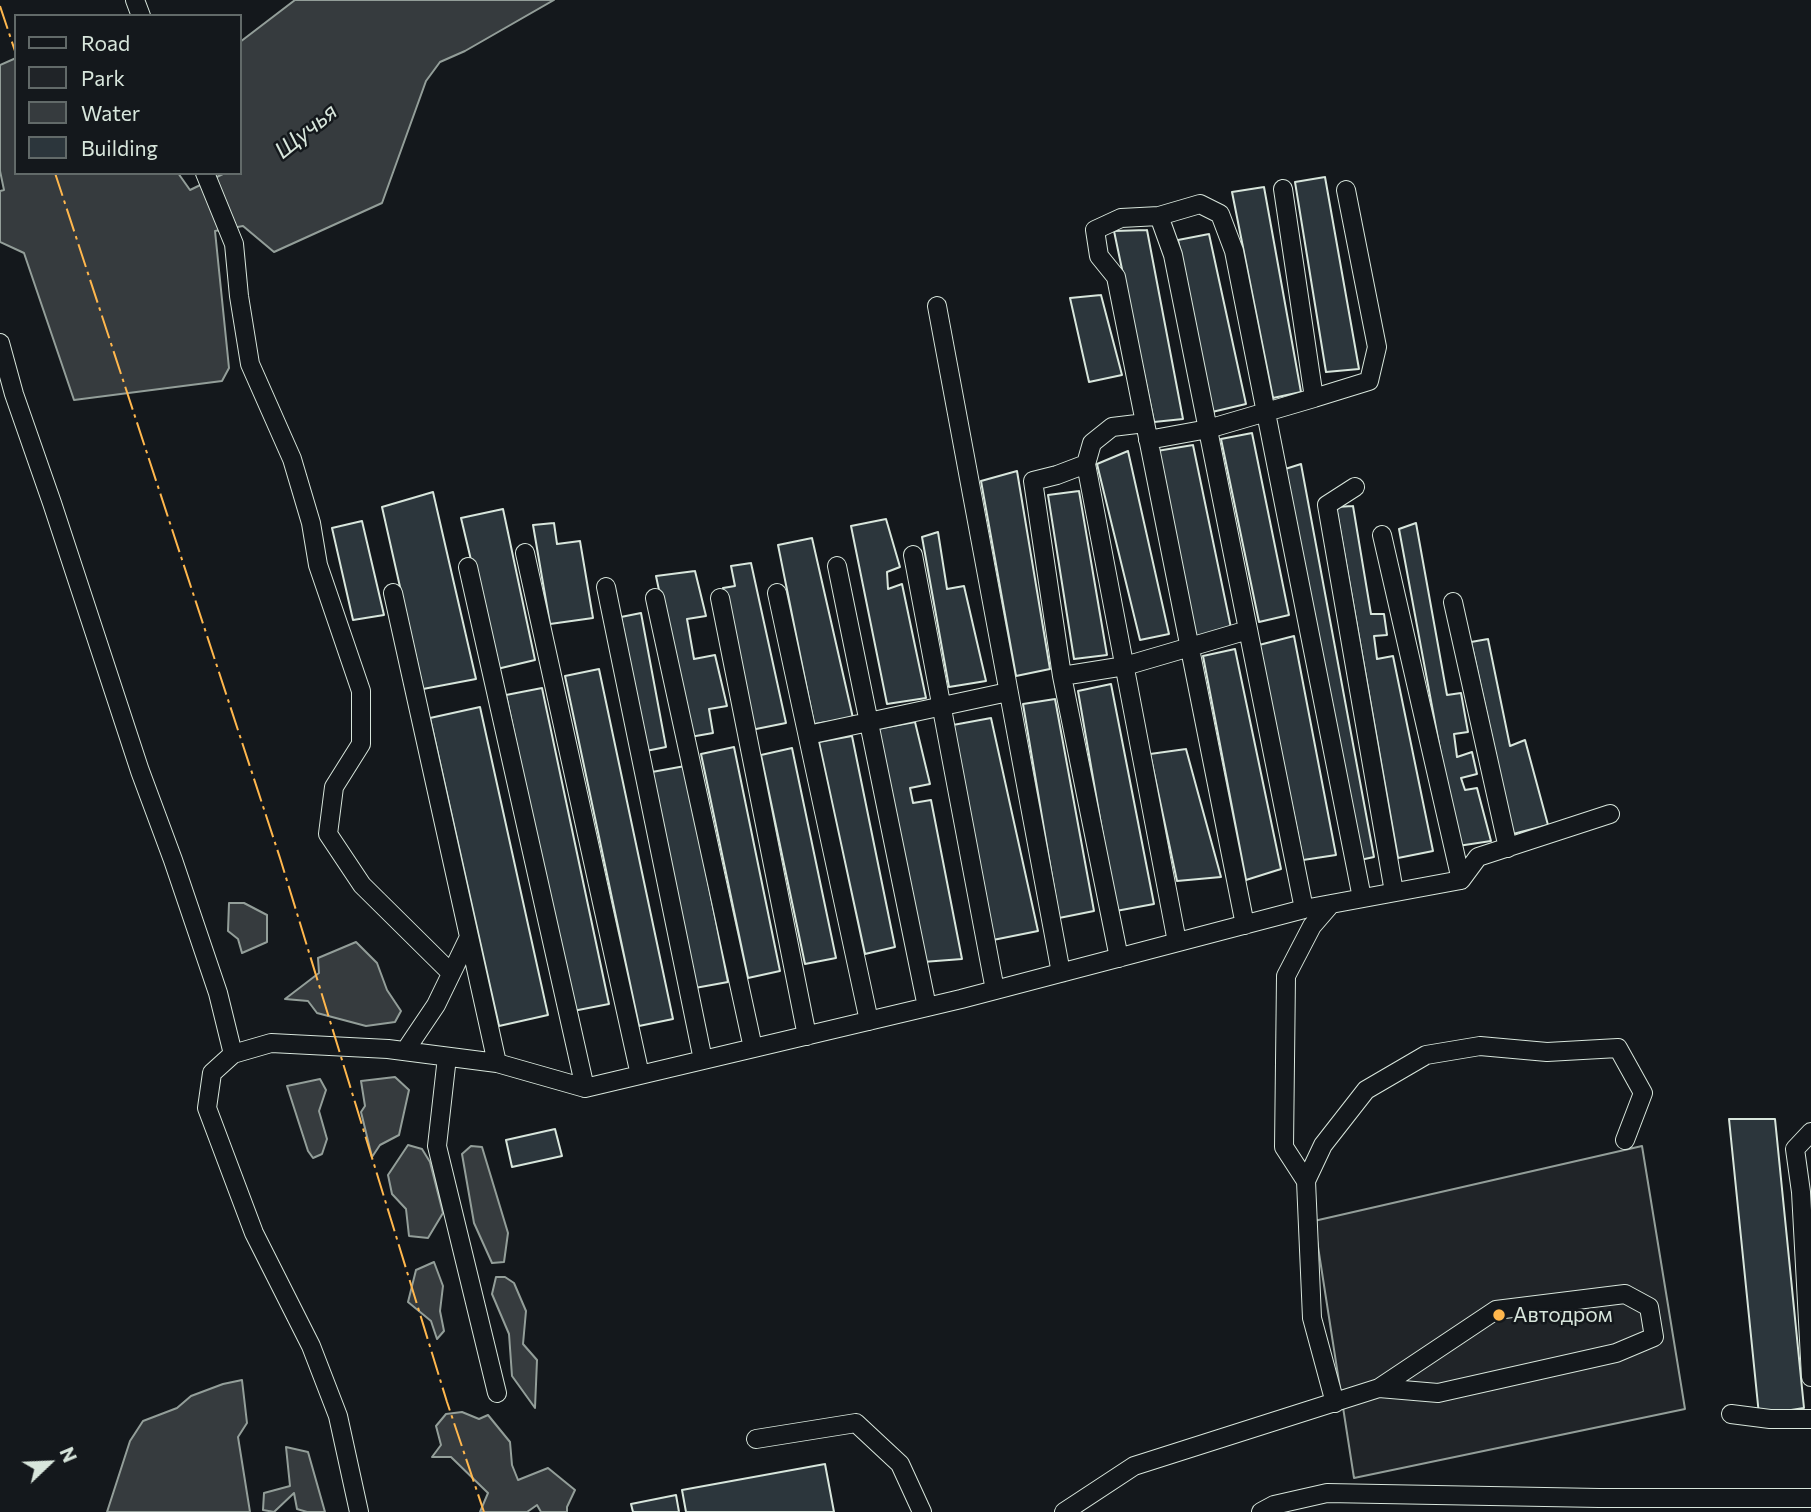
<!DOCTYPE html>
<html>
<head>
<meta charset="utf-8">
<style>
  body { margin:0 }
  #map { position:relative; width:1811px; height:1512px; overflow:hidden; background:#14181c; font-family:Commissioner,sans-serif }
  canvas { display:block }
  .legend { position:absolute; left:14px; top:14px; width:228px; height:161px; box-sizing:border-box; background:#14181c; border:2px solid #626a69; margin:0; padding:9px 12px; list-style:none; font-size:21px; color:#d8e6dc }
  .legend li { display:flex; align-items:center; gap:14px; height:35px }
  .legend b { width:35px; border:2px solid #626a69 }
  .north { position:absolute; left:14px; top:1428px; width:70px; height:70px; -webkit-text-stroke:5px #14181c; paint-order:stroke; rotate:67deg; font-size:19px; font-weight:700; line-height:28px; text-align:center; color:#d8e6dc }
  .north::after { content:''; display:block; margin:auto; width:24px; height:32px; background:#d8e6dc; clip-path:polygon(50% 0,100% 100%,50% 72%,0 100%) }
</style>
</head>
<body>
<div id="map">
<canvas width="1811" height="1512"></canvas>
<ul class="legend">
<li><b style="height:9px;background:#14181c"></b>Road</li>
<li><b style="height:19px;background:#202428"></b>Park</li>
<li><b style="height:19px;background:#363b3e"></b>Water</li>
<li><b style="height:19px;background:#2c363c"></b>Building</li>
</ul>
<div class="north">N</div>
</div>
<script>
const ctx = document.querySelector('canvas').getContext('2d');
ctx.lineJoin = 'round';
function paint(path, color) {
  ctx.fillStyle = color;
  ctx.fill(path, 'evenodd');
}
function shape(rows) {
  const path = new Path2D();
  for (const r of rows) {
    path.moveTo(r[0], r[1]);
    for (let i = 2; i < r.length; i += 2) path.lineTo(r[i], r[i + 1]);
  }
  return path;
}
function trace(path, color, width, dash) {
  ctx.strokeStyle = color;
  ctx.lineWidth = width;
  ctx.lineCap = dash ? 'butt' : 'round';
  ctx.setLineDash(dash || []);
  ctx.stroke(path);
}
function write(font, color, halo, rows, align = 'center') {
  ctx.font = font + ' Commissioner,sans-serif';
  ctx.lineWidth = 5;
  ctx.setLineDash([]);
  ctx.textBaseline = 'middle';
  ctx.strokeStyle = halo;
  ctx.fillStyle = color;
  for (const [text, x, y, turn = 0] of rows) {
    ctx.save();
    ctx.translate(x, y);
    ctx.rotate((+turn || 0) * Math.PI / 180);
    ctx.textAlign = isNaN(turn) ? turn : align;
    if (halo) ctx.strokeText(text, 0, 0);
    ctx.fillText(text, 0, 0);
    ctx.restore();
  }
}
const green = shape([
  [1642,1146,1685,1409,1354,1478,1314,1221,1642,1146]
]);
paint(green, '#202428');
trace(green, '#939e99', 2);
const water = shape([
  [295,0,554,0,465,51,440,62,426,81,382,203,274,252,243,226,215,231,229,368,222,381,74,400,24,253,0,242,0,191,4,190,0,171,0,65,16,58,16,173,178,173,190,190,225,173,240,173,240,42,295,0],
  [229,903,244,903,267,915,267,942,242,953,238,939,228,931,229,903],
  [356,942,377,963,387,990,401,1011,395,1022,366,1026,317,1013,308,1001,285,999,319,973,318,958,356,942],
  [395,1077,409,1090,399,1135,380,1145,372,1157,361,1112,365,1106,361,1081,395,1077],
  [320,1079,326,1090,319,1111,327,1139,322,1154,313,1158,308,1151,287,1086,320,1079],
  [408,1145,422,1149,430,1162,443,1213,428,1238,409,1236,406,1209,392,1194,388,1175,408,1145],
  [471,1146,482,1147,508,1233,504,1262,492,1263,474,1223,462,1154,471,1146],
  [434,1262,443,1286,440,1311,444,1331,437,1339,431,1321,408,1302,416,1270,434,1262],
  [496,1277,505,1277,514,1283,526,1311,523,1344,537,1360,535,1408,512,1376,509,1334,492,1294,496,1277],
  [242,1380,247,1423,238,1437,250,1512,107,1512,130,1441,143,1421,177,1408,191,1396,223,1384,242,1380],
  [462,1412,479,1419,488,1415,510,1442,512,1465,518,1480,548,1468,575,1490,567,1507,567,1512,541,1512,537,1505,527,1512,480,1512,488,1493,451,1457,432,1457,441,1445,436,1426,446,1414,462,1412],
  [286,1447,308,1452,325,1512,307,1512,297,1509,294,1493,274,1512,263,1510,264,1493,290,1486,286,1447]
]);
paint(water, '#363b3e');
trace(water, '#939e99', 2);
const building = shape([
  [1325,177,1359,369,1326,372,1295,182,1325,177],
  [1264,187,1301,392,1273,398,1232,192,1264,187],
  [1147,230,1183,419,1154,422,1114,231,1147,230],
  [1209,234,1246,404,1212,412,1178,240,1209,234],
  [1101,295,1122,375,1089,382,1070,298,1101,295],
  [1252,433,1289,615,1259,622,1221,439,1252,433],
  [1193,445,1231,628,1194,637,1157,451,1193,445],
  [1128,451,1169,634,1140,640,1097,464,1128,451],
  [1301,464,1374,857,1360,860,1282,470,1301,464],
  [1017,471,1050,669,1016,676,981,481,1017,471],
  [1079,491,1107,655,1074,659,1048,495,1079,491],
  [433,492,476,679,423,689,382,507,433,492],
  [1353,506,1371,614,1384,614,1387,635,1374,636,1377,659,1393,656,1433,851,1398,858,1336,507,1353,506],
  [503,509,535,660,497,669,461,518,503,509],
  [886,519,900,567,887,572,888,589,902,584,926,698,887,704,851,526,886,519],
  [362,521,384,615,353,620,332,528,362,521],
  [554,523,557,544,580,541,593,618,550,624,533,525,554,523],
  [1416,523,1447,695,1461,693,1468,732,1454,734,1457,757,1472,752,1477,774,1461,778,1465,790,1477,788,1491,841,1458,846,1399,529,1416,523],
  [938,532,947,589,964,586,986,681,949,687,922,537,938,532],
  [812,538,853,718,814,724,778,545,812,538],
  [751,563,786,723,751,730,723,588,735,586,731,566,751,563],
  [695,571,706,616,687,619,694,659,715,655,727,706,709,709,713,733,690,737,656,576,695,571],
  [641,613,666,747,646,751,621,617,641,613],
  [1294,636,1336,855,1303,860,1259,645,1294,636],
  [1488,639,1510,746,1525,740,1548,825,1513,834,1471,642,1488,639],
  [1235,649,1281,869,1246,880,1203,656,1235,649],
  [599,669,673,1019,639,1026,565,676,599,669],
  [1111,684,1154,904,1116,911,1078,691,1111,684],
  [542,688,609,1004,573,1011,506,695,542,688],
  [1055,699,1094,911,1059,918,1023,704,1055,699],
  [480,707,548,1015,499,1026,430,718,480,707],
  [991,718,1038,931,993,940,953,725,991,718],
  [915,722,930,784,910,788,913,803,931,800,962,959,923,962,877,729,915,722],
  [852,736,895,947,865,954,819,742,852,736],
  [734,747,780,971,748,978,701,754,734,747],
  [792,748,836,958,805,964,761,755,792,748],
  [1186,749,1221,877,1177,881,1150,754,1186,749],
  [685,766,728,982,695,988,652,772,685,766],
  [1729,1119,1775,1119,1804,1408,1759,1415,1729,1119],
  [555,1129,562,1156,512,1167,506,1140,555,1129],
  [825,1464,834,1512,686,1512,682,1490,825,1464],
  [676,1495,679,1512,633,1512,631,1504,676,1495]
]);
paint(building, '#2c363c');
trace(building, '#d8e6dc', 2);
const minor = shape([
  [135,0,141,16],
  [205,173,234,244,239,296,250,364,292,459,311,523,318,565,361,691,361,744,334,787,328,834,362,885,451,973],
  [1159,216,1121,218,1095,230,1099,256,1116,277,1245,925],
  [937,306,1061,973],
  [0,343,14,394,52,503,140,771,173,860,218,993,233,1054],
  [1314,398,1369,381,1377,347,1346,190],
  [1148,440,1208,429,1314,398,1283,189],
  [1086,464,1177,942],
  [1355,487,1327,505,1394,892],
  [1382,535,1461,880],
  [525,553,640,1075],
  [913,555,995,990],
  [837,566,927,1007],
  [468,567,585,1088],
  [606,587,703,1060],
  [393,593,497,1063],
  [777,593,869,1021],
  [655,598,753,1048],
  [720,598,807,1036],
  [1453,602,1508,848],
  [1062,676,1125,666,1248,630],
  [808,735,1008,692],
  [1331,904,1312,926,1286,976,1284,1147,1306,1181,1312,1318,1335,1403],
  [1304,909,1173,255,1159,216,1200,204,1220,214,1234,251,1362,898],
  [1119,958,1062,676,1033,481,1057,475,1086,464,1092,443,1112,427,1145,423],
  [405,1051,436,1005,469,937],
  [447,1057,437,1146,497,1393],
  [1811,1132,1795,1149,1801,1192,1811,1377],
  [1306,1181,1323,1145,1366,1090,1426,1055,1480,1046,1547,1052,1618,1048,1643,1093,1625,1140],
  [1731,1414,1770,1419,1811,1419],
  [756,1439,856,1423,900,1464,922,1512],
  [359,1512,338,1416,311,1346,254,1233,207,1108,212,1073,233,1054,271,1043,388,1049,497,1063,585,1088,961,999,1304,909,1461,880,1478,857,1610,814],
  [1064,1512,1134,1466,1379,1388,1496,1310,1625,1294,1649,1307,1654,1337,1616,1353,1438,1393,1379,1388],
  [1261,1512,1274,1505,1327,1493,1599,1498,1811,1498]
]);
trace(minor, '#d8e6dc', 20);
trace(minor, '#14181c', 18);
trace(shape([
  [0,6,16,54],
  [55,173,280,858,447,1402,484,1512]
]), '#ffb74d', 2, [24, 5, 3.5, 5]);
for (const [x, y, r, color] of [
  [1499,1315,7,"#ffb74d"]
]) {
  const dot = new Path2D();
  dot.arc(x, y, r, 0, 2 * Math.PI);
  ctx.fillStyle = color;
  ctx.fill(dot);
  trace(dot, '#14181c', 2.5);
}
write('21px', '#d8e6dc', '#14181c', [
  ["Автодром",1513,1315]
], 'left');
write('italic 23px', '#d8e6dc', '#14181c', [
  ["Щучья",306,131,-39]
]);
</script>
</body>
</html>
